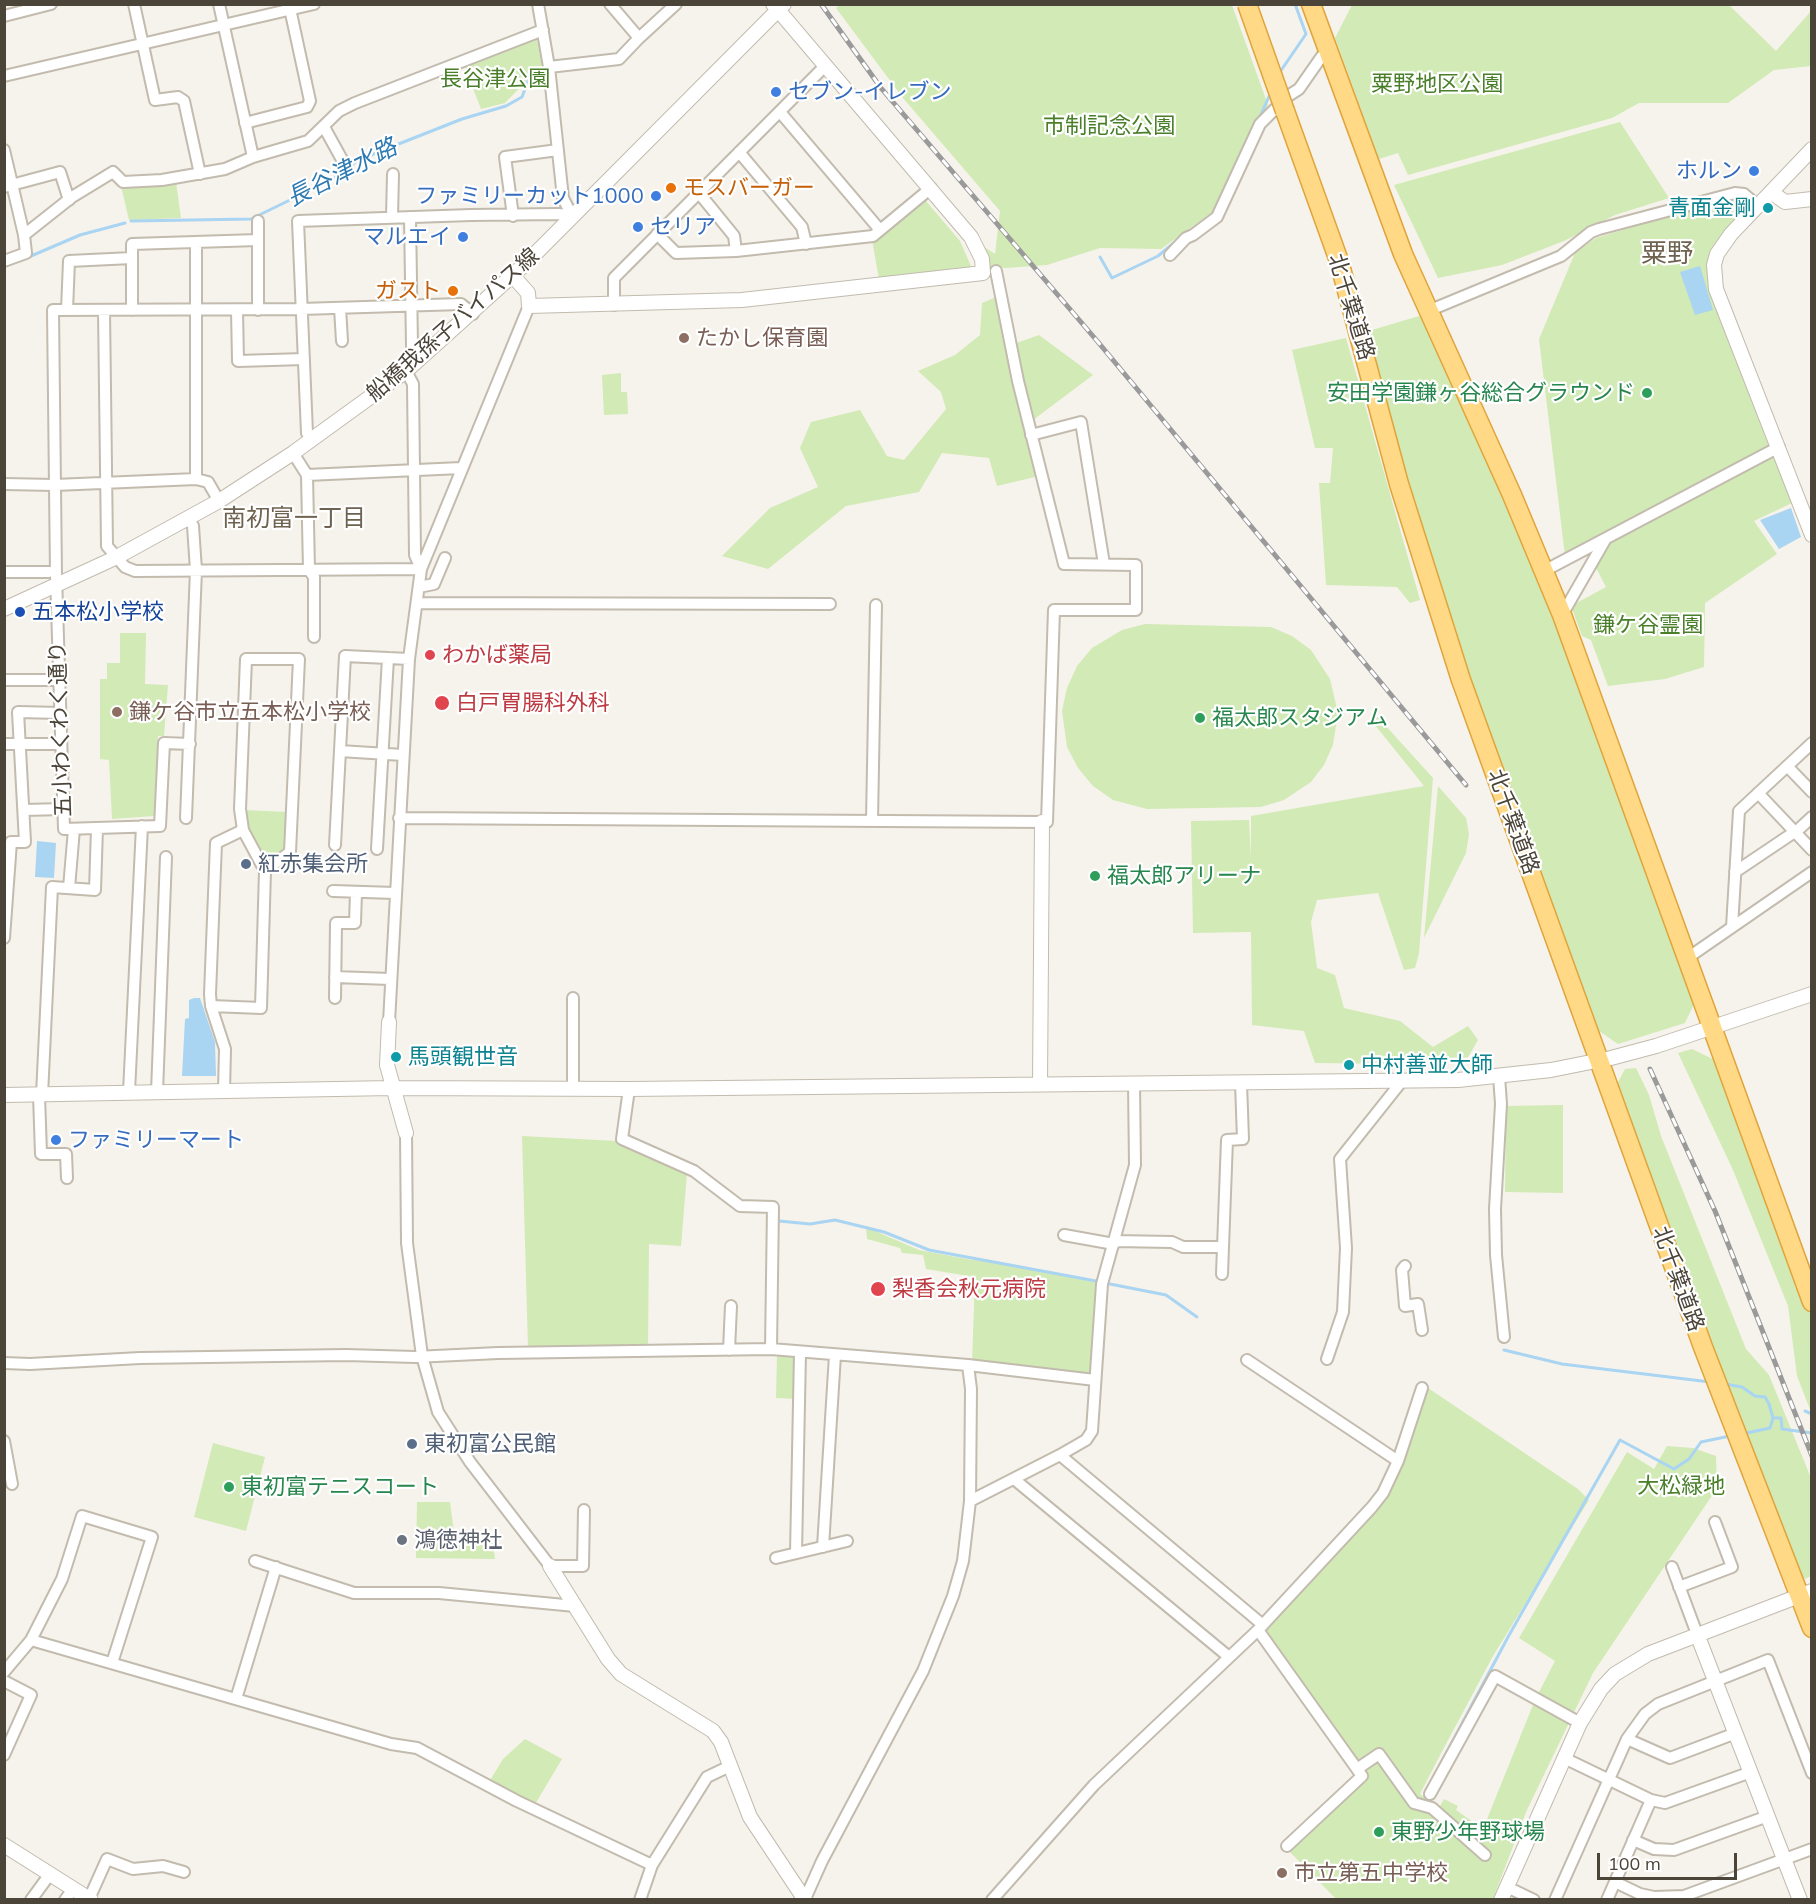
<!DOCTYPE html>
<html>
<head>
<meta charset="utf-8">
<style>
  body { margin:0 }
  #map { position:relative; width:1816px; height:1904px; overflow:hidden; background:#f6f3ec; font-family:Mulish,sans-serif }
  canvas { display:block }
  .frame { position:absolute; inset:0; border:6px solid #4b4439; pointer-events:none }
  .scale { position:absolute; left:1597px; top:1853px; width:140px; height:27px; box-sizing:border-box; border:3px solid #4b4439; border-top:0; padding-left:8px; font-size:18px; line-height:21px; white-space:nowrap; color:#4b4439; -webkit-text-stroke:4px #fff; paint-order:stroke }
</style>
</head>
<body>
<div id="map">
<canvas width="1816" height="1904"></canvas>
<div class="frame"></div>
<div class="scale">100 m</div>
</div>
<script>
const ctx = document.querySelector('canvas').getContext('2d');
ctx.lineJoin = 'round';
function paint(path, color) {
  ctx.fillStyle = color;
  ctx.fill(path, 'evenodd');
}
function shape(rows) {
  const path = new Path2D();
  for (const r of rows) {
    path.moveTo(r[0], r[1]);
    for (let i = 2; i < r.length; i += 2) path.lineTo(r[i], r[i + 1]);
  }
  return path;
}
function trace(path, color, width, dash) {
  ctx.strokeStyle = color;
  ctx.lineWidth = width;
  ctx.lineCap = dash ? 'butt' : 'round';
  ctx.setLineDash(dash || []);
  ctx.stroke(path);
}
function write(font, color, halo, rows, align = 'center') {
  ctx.font = font + ' Mulish,"Noto Sans JP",sans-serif';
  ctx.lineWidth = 4.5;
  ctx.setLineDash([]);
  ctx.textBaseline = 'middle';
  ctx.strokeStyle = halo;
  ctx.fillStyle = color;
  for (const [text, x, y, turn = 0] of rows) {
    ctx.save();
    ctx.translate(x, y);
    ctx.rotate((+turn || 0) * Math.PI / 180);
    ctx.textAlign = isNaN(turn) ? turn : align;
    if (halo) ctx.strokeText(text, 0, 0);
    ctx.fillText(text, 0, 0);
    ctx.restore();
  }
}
paint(shape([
  [840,4,1232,5,1268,105,1214,211,1161,249,1100,248,1047,265,1006,268,990,267,987,265,981,245,995,254,1000,211,903,98,836,8],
  [1352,5,1729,5,1776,51,1811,11,1811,66,1774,70,1728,103,1639,103,1612,118,1408,175,1398,153,1379,159,1335,38],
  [536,36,543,69,535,72,505,103,481,109,464,65],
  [1620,122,1669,198,1615,215,1564,241,1502,265,1438,278,1394,185],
  [176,182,181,218,129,220,121,186],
  [1726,199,1735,199,1751,205,1720,236,1707,273,1716,309,1769,447,1565,556,1539,339,1575,253,1596,238],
  [922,200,926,201,960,241,971,266,968,269,879,279,872,240],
  [996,297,1008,346,1039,335,1093,375,1033,420,1039,476,997,486,989,458,942,453,919,492,846,506,768,569,722,556,770,508,818,487,800,448,811,422,860,410,887,456,904,460,946,409,941,392,918,371,955,355,980,335,982,303],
  [1419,316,1426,318,1537,565,1694,1004,1685,1023,1618,1044,1599,1031,1524,834,1425,543,1367,338,1372,330],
  [1346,338,1420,600,1410,603,1397,587,1326,585,1319,483,1330,483,1333,448,1315,448,1292,350],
  [621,373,621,392,627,392,628,414,604,415,602,375],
  [1774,454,1792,503,1754,521,1777,554,1705,603,1704,667,1665,679,1608,686,1591,640,1582,636,1571,606,1606,587,1595,566,1611,540],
  [1145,624,1271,627,1292,636,1311,650,1330,679,1338,713,1333,745,1324,765,1311,782,1284,800,1261,807,1147,809,1113,800,1093,786,1078,768,1067,747,1062,711,1067,688,1077,666,1092,648,1122,630],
  [120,633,146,633,145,684,168,685,164,736,158,736,154,816,112,819,109,760,100,759,100,679,107,679,107,663,120,663],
  [1375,714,1433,778,1419,953,1415,968,1404,970,1378,893,1317,900,1311,922,1317,968,1335,975,1344,1008,1400,1021,1433,1047,1468,1026,1478,1040,1467,1059,1395,1064,1315,1063,1304,1031,1252,1025,1251,932,1193,933,1191,821,1249,820,1251,859,1251,816,1424,786,1371,720],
  [1438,786,1466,818,1469,834,1466,853,1424,938],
  [243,810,288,812,287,846,283,852,267,863,247,829],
  [1692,1049,1717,1061,1811,1315,1811,1412,1797,1376,1788,1306,1733,1170,1678,1053],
  [1636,1068,1649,1095,1661,1136,1746,1349,1769,1375,1811,1478,1811,1576,1805,1579,1798,1575,1617,1084,1625,1069],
  [1563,1105,1563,1193,1505,1192,1506,1106],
  [522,1136,617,1141,687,1173,681,1246,649,1244,648,1347,528,1348],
  [866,1227,919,1250,972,1260,996,1261,1098,1283,1091,1376,972,1364,975,1277,926,1269,923,1255,902,1253,900,1248,867,1239],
  [777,1355,793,1355,798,1360,797,1399,776,1398],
  [1428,1388,1578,1489,1589,1500,1493,1656,1438,1759,1420,1794,1434,1803,1416,1799,1380,1747,1361,1761,1355,1759,1267,1633,1266,1626,1387,1491,1424,1390],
  [213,1443,265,1457,246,1531,194,1517],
  [1667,1446,1693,1448,1716,1456,1717,1488,1593,1673,1526,1812,1493,1899,1336,1899,1288,1850,1373,1762,1381,1762,1410,1805,1430,1813,1485,1862,1491,1856,1479,1839,1535,1700,1555,1661,1519,1638,1627,1452,1654,1469],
  [417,1502,450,1502,455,1540,493,1541,495,1559,416,1558],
  [525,1739,562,1759,534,1806,489,1782,503,1759],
  [1444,1799,1458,1806,1456,1810,1480,1827,1471,1839,1439,1808]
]), '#d2eab5');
paint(shape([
  [1700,266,1713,310,1695,315,1680,272],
  [1791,508,1801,537,1779,549,1760,520],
  [37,841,56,843,54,878,35,877],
  [194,998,200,998,215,1042,216,1076,182,1076,185,1019,189,1018,189,1000]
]), '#a9d4f2');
trace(shape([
  [1280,72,1306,34,1295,4],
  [1259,119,1271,92],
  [131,221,251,219,333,179,358,160,462,119,506,106,522,97,528,81,535,75],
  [31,256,80,235,125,223],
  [1100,257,1112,278,1158,256,1187,232],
  [779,1221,810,1224,835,1220,884,1232,929,1250,1096,1281],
  [1110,1284,1166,1295,1197,1317],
  [1504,1350,1562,1364,1710,1382],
  [1725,1384,1742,1387,1755,1396,1765,1397,1769,1404,1773,1418,1770,1428,1742,1434],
  [1805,1411,1812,1414],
  [1773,1418,1781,1418,1782,1429,1812,1433],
  [1440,1765,1508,1637,1620,1440,1674,1469,1689,1459,1701,1442,1730,1436]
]), '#a9d4f2', 3);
const minor = shape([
  [134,4,155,100,178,97,184,101,200,174],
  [219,4,253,157],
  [538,4,549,67,563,198,572,216],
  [610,4,639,38,676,4],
  [4,16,51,4],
  [549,67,619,59,639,38],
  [4,76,314,4],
  [780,112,880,230],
  [245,123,307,107,310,101,289,4],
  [324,127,345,165],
  [4,150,24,235,26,253,4,261],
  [739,152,802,227,806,244],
  [4,187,60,172,69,200],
  [699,193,734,236,736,251],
  [513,216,505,157,558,150],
  [392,217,393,174],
  [410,217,412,346,420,358],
  [657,234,676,253,736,251,873,236,931,188],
  [24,235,72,197,113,172,123,182,162,180,225,169,253,157,308,141,339,111,355,103,543,30],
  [258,240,258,221],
  [196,242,196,479],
  [1170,255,1186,238,1193,235,1217,217,1260,124,1288,96,1299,89,1322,56],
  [614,305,614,278,826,65],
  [340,308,342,341],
  [67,310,69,261,132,258],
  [104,310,107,546,125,567,135,571,421,569,415,555,413,384,406,371],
  [132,310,132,244,258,240,258,310],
  [237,310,238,361,304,359],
  [1428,311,1561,256,1591,232,1599,229,1735,193,1744,194,1757,205],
  [1031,435,1081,422,1104,564],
  [312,440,307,433,298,221,471,215,559,214,572,216],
  [293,453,307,475,309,570,314,577,314,637],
  [307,475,461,468],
  [4,484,55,485,196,479,208,482,219,501],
  [1544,571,1779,447],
  [4,572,49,572],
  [419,587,434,584,445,558],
  [417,603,830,604],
  [1562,615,1605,540],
  [4,680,59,680],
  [4,744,61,744],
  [190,744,164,743,160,826,64,829,56,575,53,310,301,309,461,304,473,314],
  [340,751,403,755],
  [1787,766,1812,792],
  [1758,793,1812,850],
  [24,810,63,809],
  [186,818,196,570,193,526,189,519],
  [399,818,1047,822,1054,610,1136,610,1136,565,1064,564,1018,381,996,271],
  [872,820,876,605],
  [243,830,265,871],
  [335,845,345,656,409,659],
  [377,849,388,658],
  [1735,872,1799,829,1812,817],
  [69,888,74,829],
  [333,891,395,893],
  [1732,927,1739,811,1812,743],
  [4,938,11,842,25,842,18,712,60,713],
  [1686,959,1812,872],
  [335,977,390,979],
  [335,998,336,923,355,923,356,892],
  [211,1006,261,1008,265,871,290,852,299,659,246,659,240,809,243,830,216,843,210,994,211,1006,225,1049,224,1091],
  [389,1022,409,659,421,569,529,306],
  [1499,1076,1501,1104,1495,1209,1496,1255,1504,1337],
  [573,1088,573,998],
  [629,1089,622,1139,694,1171,740,1206,773,1207,771,1349],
  [129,1092,142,826],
  [157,1092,166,857],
  [39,1095,41,1154,66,1154,67,1178],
  [42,1095,52,887,95,890,97,828],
  [406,1133,407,1243,422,1356,438,1412,470,1462,550,1566,583,1566,584,1510],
  [1064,1235,1114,1244],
  [1115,1241,1172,1242,1183,1247,1223,1247],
  [1405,1266,1402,1270,1405,1306,1418,1304,1422,1330],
  [1222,1274,1227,1140,1243,1139,1241,1083],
  [729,1350,731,1306],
  [1327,1359,1343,1312,1346,1248,1340,1159,1402,1081],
  [1247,1360,1398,1461],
  [4,1363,30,1364,140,1358,346,1355,415,1357,498,1353,771,1349,968,1365,1095,1380],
  [4,1441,12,1484],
  [1060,1455,1263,1625],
  [1014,1479,1229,1657],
  [970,1501,1060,1455,1086,1440,1092,1431,1102,1284,1135,1165,1134,1084],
  [823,1547,835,1355],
  [796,1553,800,1353],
  [776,1558,847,1541],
  [255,1561,354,1593,439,1593,575,1606],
  [1672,1567,1697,1634],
  [1679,1587,1732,1567,1715,1522],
  [1258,1630,1362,1776,1287,1846],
  [31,1640,391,1744,417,1748,517,1801,652,1865],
  [4,1672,31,1640,62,1579,82,1516,152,1537,112,1663],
  [4,1681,31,1695,4,1755],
  [236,1699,276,1567],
  [1627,1739,1670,1758,1736,1733],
  [1564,1758,1651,1800,1665,1803,1751,1772],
  [1357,1769,1379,1754,1414,1803,1432,1808,1485,1855],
  [1430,1794,1495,1676,1580,1723],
  [1633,1840,1654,1849,1674,1850,1768,1816],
  [1615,1882,1640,1894,1654,1897,1684,1896,1812,1849],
  [1507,1887,1534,1900],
  [89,1899,107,1859,133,1869,163,1866,184,1872],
  [805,1899,822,1861,923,1671,953,1596,963,1561,970,1501,971,1389,968,1365],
  [31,1900,50,1874],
  [65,1900,73,1889],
  [640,1900,652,1865,707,1777,730,1766],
  [992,1900,1094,1785,1258,1630,1372,1507,1383,1493,1398,1461,1422,1388],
  [1555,1900,1627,1739,1645,1714,1658,1704,1768,1660,1812,1773],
  [1607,1900,1651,1800]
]);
const tertiary = shape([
  [1812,149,1731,234,1717,254,1714,265,1716,289,1812,535],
  [1771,192,1785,202,1812,199],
  [513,276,528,293,529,306,742,300,983,273,982,259,971,237,773,4],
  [4,609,115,558,219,501,293,453,406,371,524,265,784,4],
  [389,1022,387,1065,406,1133],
  [1040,1084,1042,822],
  [4,1095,392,1088,629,1089,1458,1080,1551,1070,1611,1058,1656,1046,1812,994],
  [550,1566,608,1659,621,1674,713,1731,721,1742,750,1817,805,1900],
  [1697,1634,1800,1900],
  [4,1845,91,1900],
  [1501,1900,1580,1723,1601,1689,1615,1674,1648,1654,1812,1591]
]);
const trunk = shape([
  [1311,4,1403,254,1512,495,1562,615,1812,1302],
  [1285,111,1339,261,1399,484,1461,680,1703,1347,1812,1628]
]);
trace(minor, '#c2bbae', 14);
trace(tertiary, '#c2bbae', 16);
trace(trunk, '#e0a43c', 21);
trace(minor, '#fff', 10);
trace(tertiary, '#fff', 14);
trace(trunk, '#ffd985', 18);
const rail = shape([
  [821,4,881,88,1098,342,1466,785],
  [1650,1069,1715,1211,1812,1456]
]);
trace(rail, '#9a9a9a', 5);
trace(rail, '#fff', 3, [9]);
const trunkBridge = shape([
  [1247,4,1285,111]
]);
trace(trunkBridge, '#e0a43c', 21, []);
trace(trunkBridge, '#ffd985', 18);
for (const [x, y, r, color] of [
  [776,92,6,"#3f7fe0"],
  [1754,171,6,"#3f7fe0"],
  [671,188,6,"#e8710a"],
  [656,196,6,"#3f7fe0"],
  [1768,208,6,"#0f9aa8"],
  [638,227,6,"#3f7fe0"],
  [463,237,6,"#3f7fe0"],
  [453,291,6,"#e8710a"],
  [684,338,6,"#8d6e63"],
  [1647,393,6,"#2e9e5b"],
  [20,612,6,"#1a4fb4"],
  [430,655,6,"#e0444e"],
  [442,703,8,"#e0444e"],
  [117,712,6,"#8d6e63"],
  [1200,718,6,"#2e9e5b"],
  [246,864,6,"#5c6f8a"],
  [1095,876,6,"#2e9e5b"],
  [396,1057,6,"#0f9aa8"],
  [1349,1065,6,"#0f9aa8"],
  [56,1140,6,"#3f7fe0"],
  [878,1289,8,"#e0444e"],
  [412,1444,6,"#5c6f8a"],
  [229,1487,6,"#2e9e5b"],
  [402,1540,6,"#6b7280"],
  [1379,1832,6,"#2e9e5b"],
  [1282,1873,6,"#8d6e63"]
]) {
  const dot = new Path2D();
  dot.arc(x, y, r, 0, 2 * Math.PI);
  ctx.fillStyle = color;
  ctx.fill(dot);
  trace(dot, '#fff', 2);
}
write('22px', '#4a7f2a', '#fff', [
  ["長谷津公園",495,79],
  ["粟野地区公園",1437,84],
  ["市制記念公園",1109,126],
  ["鎌ケ谷霊園",1648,625],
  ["大松緑地",1681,1486]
]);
write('22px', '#366cbe', '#fff', [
  ["セブン-イレブン",788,92],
  ["ホルン",1742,171,"right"],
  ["ファミリーカット1000",644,196,"right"],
  ["セリア",650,227],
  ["マルエイ",451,237,"right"],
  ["ファミリーマート",68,1140]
], 'left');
write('22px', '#c56008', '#fff', [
  ["モスバーガー",683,188],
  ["ガスト",441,291,"right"]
], 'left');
write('22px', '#0d838f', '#fff', [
  ["青面金剛",1756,208,"right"],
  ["馬頭観世音",408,1057],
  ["中村善並大師",1361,1065]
], 'left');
write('22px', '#4b4439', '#fff', [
  ["北千葉道路",1351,307,73],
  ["船橋我孫子バイパス線",453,325,-41],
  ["五小わくわく通り",61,729,-92],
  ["北千葉道路",1513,822,70],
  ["北千葉道路",1678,1279,70]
]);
write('22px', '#785e54', '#fff', [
  ["たかし保育園",696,338],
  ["鎌ケ谷市立五本松小学校",129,712],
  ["市立第五中学校",1294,1873]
], 'left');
write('22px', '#27864d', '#fff', [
  ["安田学園鎌ヶ谷総合グラウンド",1635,393,"right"],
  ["福太郎スタジアム",1212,718],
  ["福太郎アリーナ",1107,876],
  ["東初富テニスコート",241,1487],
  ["東野少年野球場",1391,1832]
], 'left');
write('22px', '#164399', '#fff', [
  ["五本松小学校",32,612]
], 'left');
write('22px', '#be3a42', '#fff', [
  ["わかば薬局",442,655],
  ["白戸胃腸科外科",456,703],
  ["梨香会秋元病院",892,1289]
], 'left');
write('22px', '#4e5e75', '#fff', [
  ["紅赤集会所",258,864],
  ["東初富公民館",424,1444]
], 'left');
write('22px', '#5b616d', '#fff', [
  ["鴻徳神社",414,1540]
], 'left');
write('italic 24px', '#2e7ab2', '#fff', [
  ["長谷津水路",342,173,-27]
]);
write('24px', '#6e6250', '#fff', [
  ["南初富一丁目",294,519]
]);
write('26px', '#6e6250', '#fff', [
  ["粟野",1667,254]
]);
</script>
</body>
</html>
